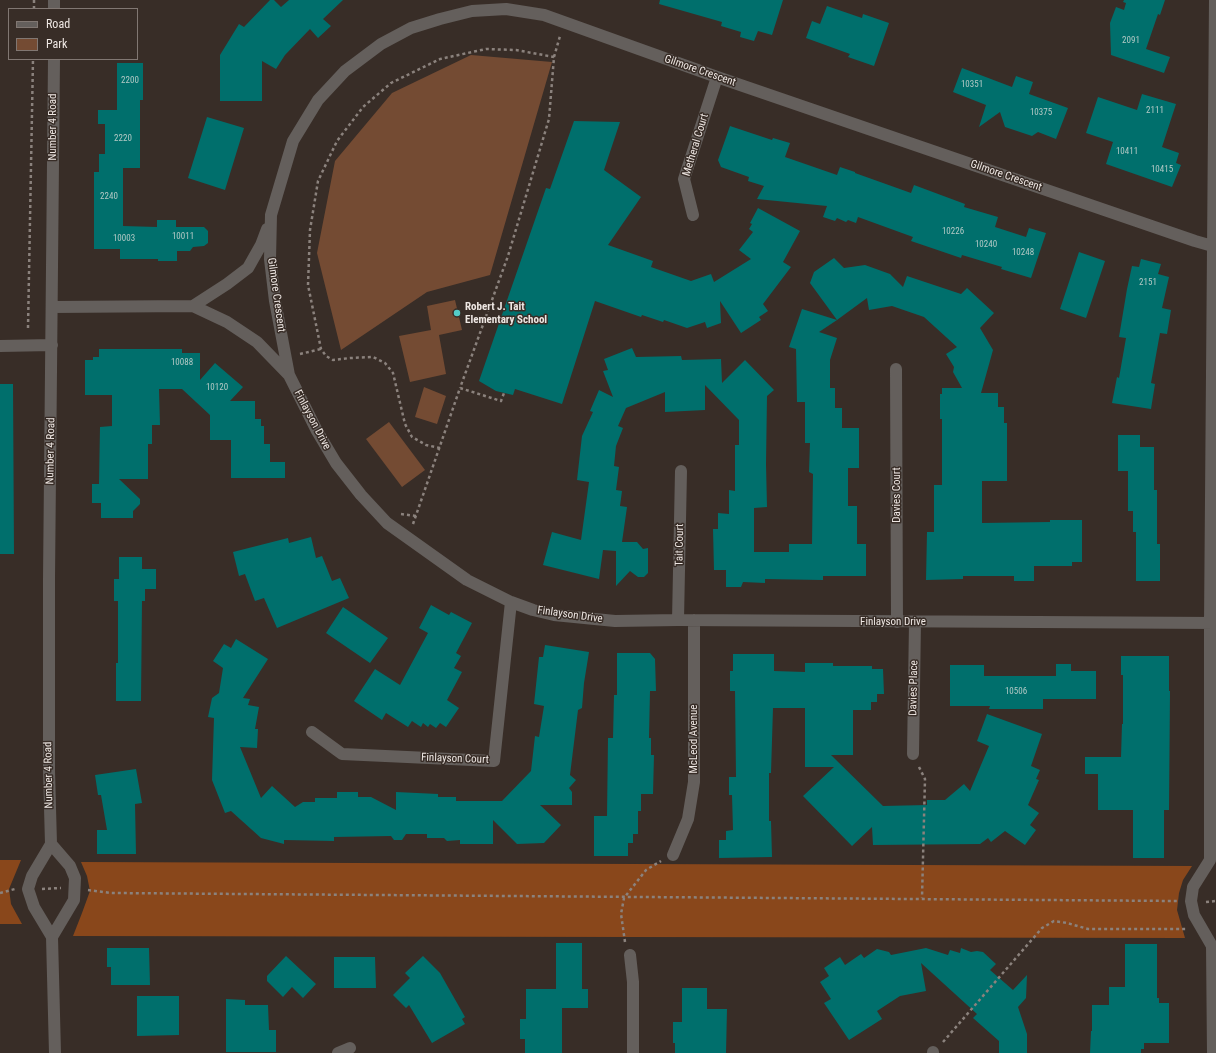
<!DOCTYPE html>
<html>
<head>
<meta charset="utf-8">
<style>
  body { margin:0 }
  #map { position:relative; width:1216px; height:1053px; overflow:hidden; background:#382d27; font-family:"Roboto Condensed",sans-serif }
  canvas { display:block }
  .legend { position:absolute; left:8px; top:8px; width:130px; height:52px; box-sizing:border-box; background:#382d27; border:1px solid #817772; margin:0; padding:5px 7px; list-style:none; font-size:12px; color:#eee7e3 }
  .legend li { display:flex; align-items:center; gap:8px; height:20px }
  .legend b { width:20px; border:1px solid #817772 }
</style>
</head>
<body>
<div id="map">
<canvas width="1216" height="1053"></canvas>
<ul class="legend">
<li><b style="height:5px;background:#645f5c"></b>Road</li>
<li><b style="height:11px;background:#744b33"></b>Park</li>
</ul>
</div>
<script>
const ctx = document.querySelector('canvas').getContext('2d');
ctx.lineJoin = 'round';
function paint(path, color) {
  ctx.fillStyle = color;
  ctx.fill(path, 'evenodd');
}
function shape(rows) {
  const path = new Path2D();
  for (const r of rows) {
    path.moveTo(r[0], r[1]);
    for (let i = 2; i < r.length; i += 2) path.lineTo(r[i], r[i + 1]);
  }
  return path;
}
function trace(path, color, width, dash) {
  ctx.strokeStyle = color;
  ctx.lineWidth = width;
  ctx.lineCap = dash ? 'butt' : 'round';
  ctx.setLineDash(dash || []);
  ctx.stroke(path);
}
function write(font, color, halo, rows, align = 'center') {
  ctx.font = font + ' "Roboto Condensed",sans-serif';
  ctx.lineWidth = 3;
  ctx.setLineDash([]);
  ctx.textBaseline = 'middle';
  ctx.strokeStyle = halo;
  ctx.fillStyle = color;
  for (const [text, x, y, turn = 0] of rows) {
    ctx.save();
    ctx.translate(x, y);
    ctx.rotate((+turn || 0) * Math.PI / 180);
    ctx.textAlign = isNaN(turn) ? turn : align;
    if (halo) ctx.strokeText(text, 0, 0);
    ctx.fillText(text, 0, 0);
    ctx.restore();
  }
}
paint(shape([
  [471,55,552,62,490,275,427,292,341,350,317,253,335,161,392,93],
  [455,300,462,330,439,335,446,374,410,382,399,336,431,330,427,306],
  [424,387,446,396,437,424,415,417],
  [389,422,425,470,402,487,366,439]
]), '#744b33');
paint(shape([
  [0,860,21,860,9,889,11,904,22,924,0,924],
  [81,862,1192,866,1183,880,1179,893,1177,910,1185,938,73,936,82,913,90,891,87,876]
]), '#89471b');
paint(shape([
  [270,0,274,0,281,7,289,0,343,0,323,19,331,26,318,38,310,29,285,55,276,69,262,61,262,101,220,101,220,55,239,24,244,27],
  [660,0,783,0,772,35,758,31,754,41,740,37,741,32,721,26,722,22,659,4],
  [1124,0,1165,0,1160,15,1158,14,1146,49,1170,57,1164,73,1111,55,1110,23,1116,7,1124,10,1126,3,1123,2],
  [827,6,862,18,863,14,889,23,874,66,848,57,850,54,806,38,812,21,820,24],
  [117,63,143,63,143,100,140,100,140,168,123,168,123,226,157,227,157,220,176,220,176,227,204,227,208,231,208,243,204,246,193,247,190,251,177,251,177,261,158,261,158,259,120,259,120,249,94,249,94,172,99,172,99,154,105,154,105,124,98,124,98,110,117,110],
  [962,68,1012,87,1016,76,1033,82,1029,94,1068,108,1056,139,1038,132,1032,136,1005,127,1000,112,979,127,986,105,953,92],
  [1142,94,1176,104,1162,147,1179,153,1176,163,1181,165,1172,187,1106,164,1113,142,1086,133,1098,97,1137,110],
  [207,117,244,128,225,190,188,178],
  [574,121,620,122,604,170,641,197,608,245,653,261,651,267,691,281,711,274,714,282,751,259,739,250,753,232,749,229,752,224,750,223,758,208,800,231,783,262,791,267,763,304,768,311,759,317,761,320,741,333,720,301,721,323,707,328,705,322,687,328,664,320,663,322,642,315,641,317,595,301,562,404,515,389,513,395,496,391,479,381,546,188,550,189],
  [730,126,772,140,773,138,790,143,785,157,837,175,840,167,855,172,855,173,911,193,914,185,965,204,964,207,998,217,995,227,1026,237,1029,228,1046,233,1031,278,1001,269,1002,267,962,255,961,258,911,241,913,237,858,217,856,223,848,220,846,222,837,218,835,221,823,217,827,206,757,199,764,186,748,181,749,177,721,167,718,160],
  [1079,252,1105,261,1086,318,1060,309],
  [834,258,844,268,865,265,890,274,903,287,907,276,961,294,967,288,994,313,980,328,993,350,981,393,998,393,998,407,1004,407,1004,423,1007,423,1007,481,982,481,982,523,1050,522,1050,520,1082,520,1082,562,1072,562,1072,566,1034,566,1034,581,1014,581,1014,576,963,576,963,579,926,580,927,532,934,532,934,485,942,485,942,419,940,419,940,394,942,394,942,388,962,388,953,372,954,367,946,354,957,347,924,317,892,306,869,310,867,298,837,320,810,283,814,272],
  [1141,259,1161,264,1158,274,1169,277,1162,308,1171,310,1167,334,1160,333,1151,383,1155,384,1151,409,1112,403,1117,377,1119,378,1126,338,1119,337,1127,289,1132,266,1139,267],
  [802,309,837,320,819,332,837,338,830,360,830,388,835,388,835,408,842,408,842,428,859,428,859,468,848,468,848,506,857,506,857,544,866,544,866,576,823,576,823,580,765,579,765,583,743,582,741,587,726,587,726,570,714,570,713,529,718,529,718,513,729,514,729,490,735,491,735,445,739,445,739,420,705,385,705,410,665,412,665,392,626,408,618,426,623,428,616,446,614,466,619,467,616,490,622,491,620,506,627,507,622,542,637,542,643,549,648,548,648,573,644,577,638,577,630,571,616,586,616,551,603,550,599,579,543,565,552,532,581,540,589,482,577,480,582,436,593,412,590,411,599,390,613,397,603,371,608,370,604,359,632,348,636,357,681,356,682,360,721,359,722,383,745,360,774,390,767,396,766,464,767,507,754,508,754,552,789,552,789,544,812,544,813,474,809,472,810,443,805,443,805,402,797,402,796,349,789,347],
  [99,349,182,349,182,353,200,353,200,380,215,363,243,387,230,401,255,401,255,419,261,419,261,426,264,426,264,444,270,444,270,462,285,462,285,478,231,478,231,440,210,440,210,415,182,389,159,389,160,425,152,425,152,444,148,444,148,479,119,479,140,499,140,504,133,511,133,518,101,518,101,503,92,503,92,484,99,484,100,427,112,426,112,395,85,395,85,360,93,360,93,357,99,357],
  [0,384,13,384,14,554,0,554],
  [1118,435,1140,435,1140,447,1154,447,1154,490,1157,490,1157,544,1160,544,1160,581,1136,581,1136,532,1133,532,1133,511,1128,511,1128,471,1118,471],
  [311,537,316,558,322,556,332,581,340,578,349,598,277,628,264,598,255,601,245,574,239,576,233,552,288,538,289,543],
  [119,557,142,557,142,569,156,569,156,589,145,589,145,601,142,601,141,701,116,701,116,663,118,663,118,601,114,601,114,579,119,579],
  [431,605,449,615,451,612,472,623,456,653,461,656,454,668,462,672,447,700,459,708,446,727,440,723,436,728,430,724,428,727,423,723,421,727,412,721,408,727,386,713,382,720,354,701,375,669,400,685,428,633,419,628],
  [343,607,388,638,370,663,326,633],
  [236,639,268,659,243,698,250,699,248,705,259,707,255,729,258,729,257,748,240,747,261,798,272,786,295,807,303,802,315,802,315,798,337,798,337,792,358,792,358,797,371,797,396,810,396,792,438,794,438,797,456,797,456,801,502,801,531,771,535,736,539,737,544,706,534,704,539,657,543,657,545,645,589,652,584,683,582,708,578,710,570,775,576,780,569,788,572,792,572,805,540,805,561,825,544,843,517,844,493,820,493,844,460,844,460,840,447,841,444,838,427,838,427,834,406,834,402,840,394,840,391,836,334,837,334,841,284,840,284,844,261,838,231,811,225,813,212,780,214,718,208,717,212,698,219,693,223,668,213,661,224,644,231,648],
  [617,653,650,653,655,659,656,691,650,691,649,738,651,738,651,755,654,755,653,794,641,794,641,811,638,811,638,834,633,834,633,843,628,843,628,856,594,856,594,816,607,816,608,738,613,738,614,695,617,695],
  [733,654,774,654,774,671,805,672,805,663,833,663,833,666,872,666,872,669,883,669,884,694,877,694,877,702,871,702,871,710,853,710,853,755,831,755,883,806,927,805,927,800,945,800,964,784,970,791,989,746,977,741,987,714,1042,734,1031,766,1040,770,1036,779,1039,780,1028,805,1039,813,1030,825,1036,830,1025,845,1005,831,991,842,988,838,980,844,873,845,872,827,852,846,803,796,834,767,805,767,805,708,773,708,771,773,769,773,769,821,771,821,772,857,719,858,719,840,726,840,726,831,733,830,732,795,729,795,729,777,736,777,735,691,730,691,730,671,733,671],
  [1121,656,1169,656,1169,691,1170,691,1169,810,1164,810,1164,858,1133,858,1133,810,1098,810,1098,774,1085,774,1085,757,1121,757,1122,724,1123,724,1123,675,1121,675],
  [1056,664,1071,664,1071,671,1096,671,1096,699,1043,699,1043,709,989,709,990,706,950,706,950,665,984,665,984,676,1056,676],
  [136,769,142,803,135,804,136,854,97,854,97,830,107,830,101,795,98,795,95,775],
  [556,943,582,943,582,989,588,989,588,1008,562,1008,562,1053,525,1053,525,1039,520,1039,520,1019,526,1019,526,989,556,989],
  [1125,944,1157,944,1157,998,1159,998,1159,1003,1169,1003,1169,1043,1144,1043,1144,1049,1141,1049,1141,1053,1090,1053,1091,1031,1092,1031,1092,1005,1109,1005,1109,987,1125,987],
  [107,948,149,948,150,985,111,985,111,967,107,967],
  [926,948,948,955,950,950,960,953,961,948,971,952,977,951,983,952,996,964,990,970,1013,990,1027,975,1026,998,1018,1007,1027,1034,1027,1053,999,1053,999,1041,973,1018,977,1014,921,963,926,991,900,996,877,1011,882,1019,849,1040,824,1003,831,999,820,982,829,976,824,968,840,957,845,965,861,954,864,958,877,949,889,952,891,955],
  [286,956,316,984,303,998,292,987,283,997,267,981,267,976],
  [423,956,440,973,465,1017,462,1019,465,1024,432,1043,409,1005,406,1008,393,995,410,978,405,973],
  [334,957,375,957,376,988,334,988],
  [682,988,707,988,707,1009,727,1009,726,1053,675,1053,675,1043,673,1043,673,1022,682,1022],
  [137,996,179,996,179,1035,137,1036],
  [226,999,245,1000,245,1005,268,1005,269,1030,276,1030,276,1052,226,1052]
]), '#006f6c');
trace(shape([
  [34,9,34,0],
  [554,57,560,36],
  [28,328,33,59],
  [300,354,321,349],
  [440,448,426,445,412,437,405,424,393,373,385,363,373,357,350,358,333,360,326,356,321,349,308,285,310,230,318,181,337,141,363,107,391,83,440,59,486,49,516,50,554,57,549,119,508,256,460,388],
  [401,514,416,516],
  [413,524,460,388,501,401,504,393],
  [919,767,925,779,922,898],
  [42,889,61,888],
  [88,890,111,893,1177,901],
  [0,893,15,889],
  [1206,902,1216,901],
  [625,942,621,914,624,898,646,870,661,861],
  [943,1042,1042,928,1054,921,1067,923,1088,929,1186,929]
]), '#8b827d', 2.5, [3, 3]);
trace(shape([
  [54,9,54,0],
  [54,59,49,579,49,771,51,844,32,876,28,889,34,907,52,937,55,1053],
  [693,215,684,179,717,77],
  [193,306,227,284,248,268,261,245,267,229],
  [52,307,193,306,227,322,257,342,289,375,317,431,336,463,361,495,387,523,467,580,511,602,533,610,554,615,615,621,678,620,1216,623],
  [0,346,52,345],
  [896,369,897,622],
  [289,375,275,301,270,259,271,215,293,141,318,100,345,71,381,44,411,28,440,19,472,11,506,9,544,15,717,77,1195,241,1216,247],
  [678,620,681,471],
  [312,732,342,754,494,761,511,602],
  [913,754,915,622],
  [51,844,70,866,75,878,74,900,52,937],
  [673,855,688,819,694,782,694,620],
  [630,955,633,982,633,1053],
  [933,1052,933,1053],
  [338,1053,350,1048],
  [1213,1053,1212,946,1194,915,1191,901,1193,887,1210,860,1210,623,1215,0]
]), '#645f5c', 12);
for (const [x, y, r, color] of [
  [457,313,4,"#54cdc8"]
]) {
  const dot = new Path2D();
  dot.arc(x, y, r, 0, 2 * Math.PI);
  ctx.fillStyle = color;
  ctx.fill(dot);
  trace(dot, '#382d27', 1.5);
}
write('9px', '#b2c9c5', null, [
  ["2091",1131,41],
  ["2200",130,81],
  ["10351",972,85],
  ["2111",1155,111],
  ["10375",1041,113],
  ["2220",123,139],
  ["10411",1127,152],
  ["10415",1162,170],
  ["2240",109,197],
  ["10226",953,232],
  ["10011",183,237],
  ["10003",124,239],
  ["10240",986,245],
  ["10248",1023,253],
  ["2151",1148,283],
  ["10088",182,363],
  ["10120",217,388],
  ["10506",1016,692]
]);
write('11px', '#eee7e3', '#382d27', [
  ["Gilmore Crescent",700,71,19],
  ["Number 4 Road",53,127,-90],
  ["Metheral Court",696,145,-73],
  ["Gilmore Crescent",1006,176,19],
  ["Gilmore Crescent",276,295,82],
  ["Finlayson Drive",312,420,62],
  ["Number 4 Road",51,451,-89],
  ["Davies Court",897,495,-90],
  ["Tait Court",680,545,-89],
  ["Finlayson Drive",570,615,8],
  ["Finlayson Drive",893,622],
  ["Davies Place",914,688,-89],
  ["McLeod Avenue",694,739,-90],
  ["Finlayson Court",455,759,2],
  ["Number 4 Road",49,775,-91]
]);
write('bold 11px', '#eee7e3', '#382d27', [
  ["Robert J. Tait",465,307],
  ["Elementary School",465,320]
], 'left');
</script>
</body>
</html>
